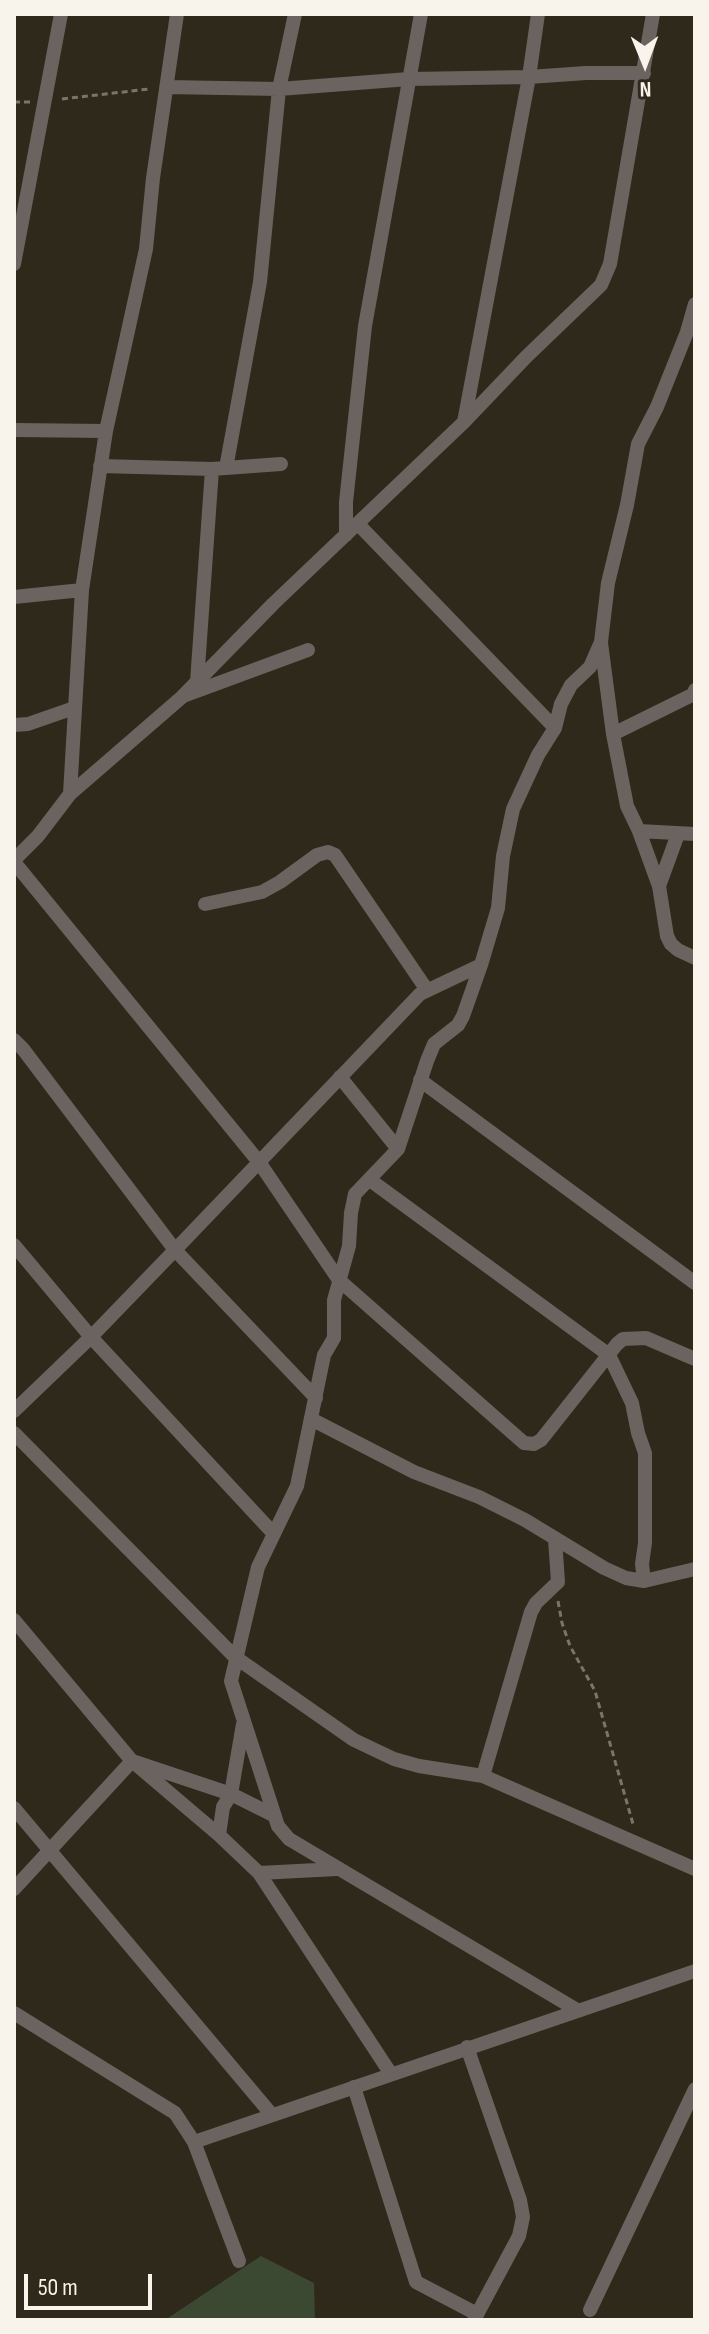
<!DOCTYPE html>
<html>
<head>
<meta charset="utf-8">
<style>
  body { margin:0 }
  #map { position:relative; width:709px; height:2334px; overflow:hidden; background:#2f291c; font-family:"Sofia Sans Condensed",sans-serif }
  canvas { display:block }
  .frame { position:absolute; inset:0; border:16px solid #f8f4eb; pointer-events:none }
  .north { position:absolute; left:605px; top:24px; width:80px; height:80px; -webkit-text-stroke:6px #2f291c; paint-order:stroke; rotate:179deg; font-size:22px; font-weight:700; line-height:32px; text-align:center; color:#f8f4eb }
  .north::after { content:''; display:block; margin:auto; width:28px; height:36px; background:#f8f4eb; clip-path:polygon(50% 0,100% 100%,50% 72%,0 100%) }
  .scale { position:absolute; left:24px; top:2274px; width:128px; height:36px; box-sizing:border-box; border:4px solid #f8f4eb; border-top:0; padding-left:10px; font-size:24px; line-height:28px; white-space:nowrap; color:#f8f4eb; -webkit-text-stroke:6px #2f291c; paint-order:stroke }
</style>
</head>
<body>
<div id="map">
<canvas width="709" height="2334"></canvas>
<div class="frame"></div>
<div class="north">N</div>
<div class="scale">50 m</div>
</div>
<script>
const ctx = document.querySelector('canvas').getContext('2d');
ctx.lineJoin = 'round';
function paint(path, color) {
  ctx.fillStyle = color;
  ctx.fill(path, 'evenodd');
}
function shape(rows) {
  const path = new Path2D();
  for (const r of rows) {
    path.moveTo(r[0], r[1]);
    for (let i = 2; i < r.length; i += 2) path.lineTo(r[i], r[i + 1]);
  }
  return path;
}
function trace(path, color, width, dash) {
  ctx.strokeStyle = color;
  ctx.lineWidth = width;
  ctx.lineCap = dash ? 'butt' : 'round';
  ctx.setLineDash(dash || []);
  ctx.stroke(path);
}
paint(shape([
  [261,2256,314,2283,315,2320,165,2320]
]), '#3b4832');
trace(shape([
  [62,99,149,89],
  [14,102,30,102],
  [558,1601,562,1623,570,1646,595,1691,633,1824]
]), '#7a7569', 3, [6, 4]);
trace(shape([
  [167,87,279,89,409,79,529,77,586,73,644,73],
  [14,264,61,14],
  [464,422,529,77,538,14],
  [14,430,106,431],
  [100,466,212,469,281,464],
  [226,468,260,282,279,89,295,14],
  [358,524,555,728],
  [346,535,346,502,365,326,421,14],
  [14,597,82,590],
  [601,643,613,734,627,806,639,831,659,886,667,936,671,944,678,950,695,958],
  [197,682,212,469],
  [186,695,308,650],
  [14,725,28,724,74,708],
  [613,734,694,694,695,690],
  [70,794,82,590,106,431,146,249,153,178,177,14],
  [639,831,695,834],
  [14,860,38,836,70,794,182,697,273,604,464,422,526,357,601,285,610,264,653,14],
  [14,862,259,1162,339,1280,524,1443,534,1444,541,1440,617,1344,623,1339,646,1338,695,1359],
  [659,886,678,834],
  [205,904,262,892,280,882,317,855,328,852,335,855,427,990],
  [14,1040,23,1049,175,1250,316,1398],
  [340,1077,398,1149],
  [420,1080,695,1283],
  [370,1180,609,1355,632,1403,638,1433,645,1453,645,1543,642,1564,644,1581],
  [14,1245,91,1337,274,1534],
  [14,1411,91,1337,175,1250,420,994,481,965],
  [311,1419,414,1472,479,1497,525,1520,604,1568,626,1578,644,1581,695,1569],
  [14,1433,235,1657,354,1740,394,1759,419,1766,483,1776,695,1869],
  [14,1620,132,1761,219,1835,259,1873,391,2074],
  [483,1776,531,1612,536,1603,558,1582,555,1539],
  [14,1808,272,2115],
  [219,1835,223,1807,231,1794,243,1724],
  [259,1873,337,1869],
  [14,1889,132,1761,231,1794,275,1816],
  [577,2010,289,1839,278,1826,231,1681,258,1567,297,1486,324,1355,334,1338,334,1300,349,1246,351,1213,355,1194,398,1149,427,1061,434,1044,458,1025,463,1016,481,965,498,908,503,856,513,809,538,755,555,728,561,704,571,685,590,667,601,642,608,583,627,505,638,444,657,407,687,332,695,304],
  [14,2013,175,2113,194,2142,239,2261],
  [467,2047,520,2200,523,2217,519,2236,474,2320],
  [354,2087,416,2282,477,2314],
  [194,2142,695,1971],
  [590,2310,695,2089]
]), '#6b6360', 14);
</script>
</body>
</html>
